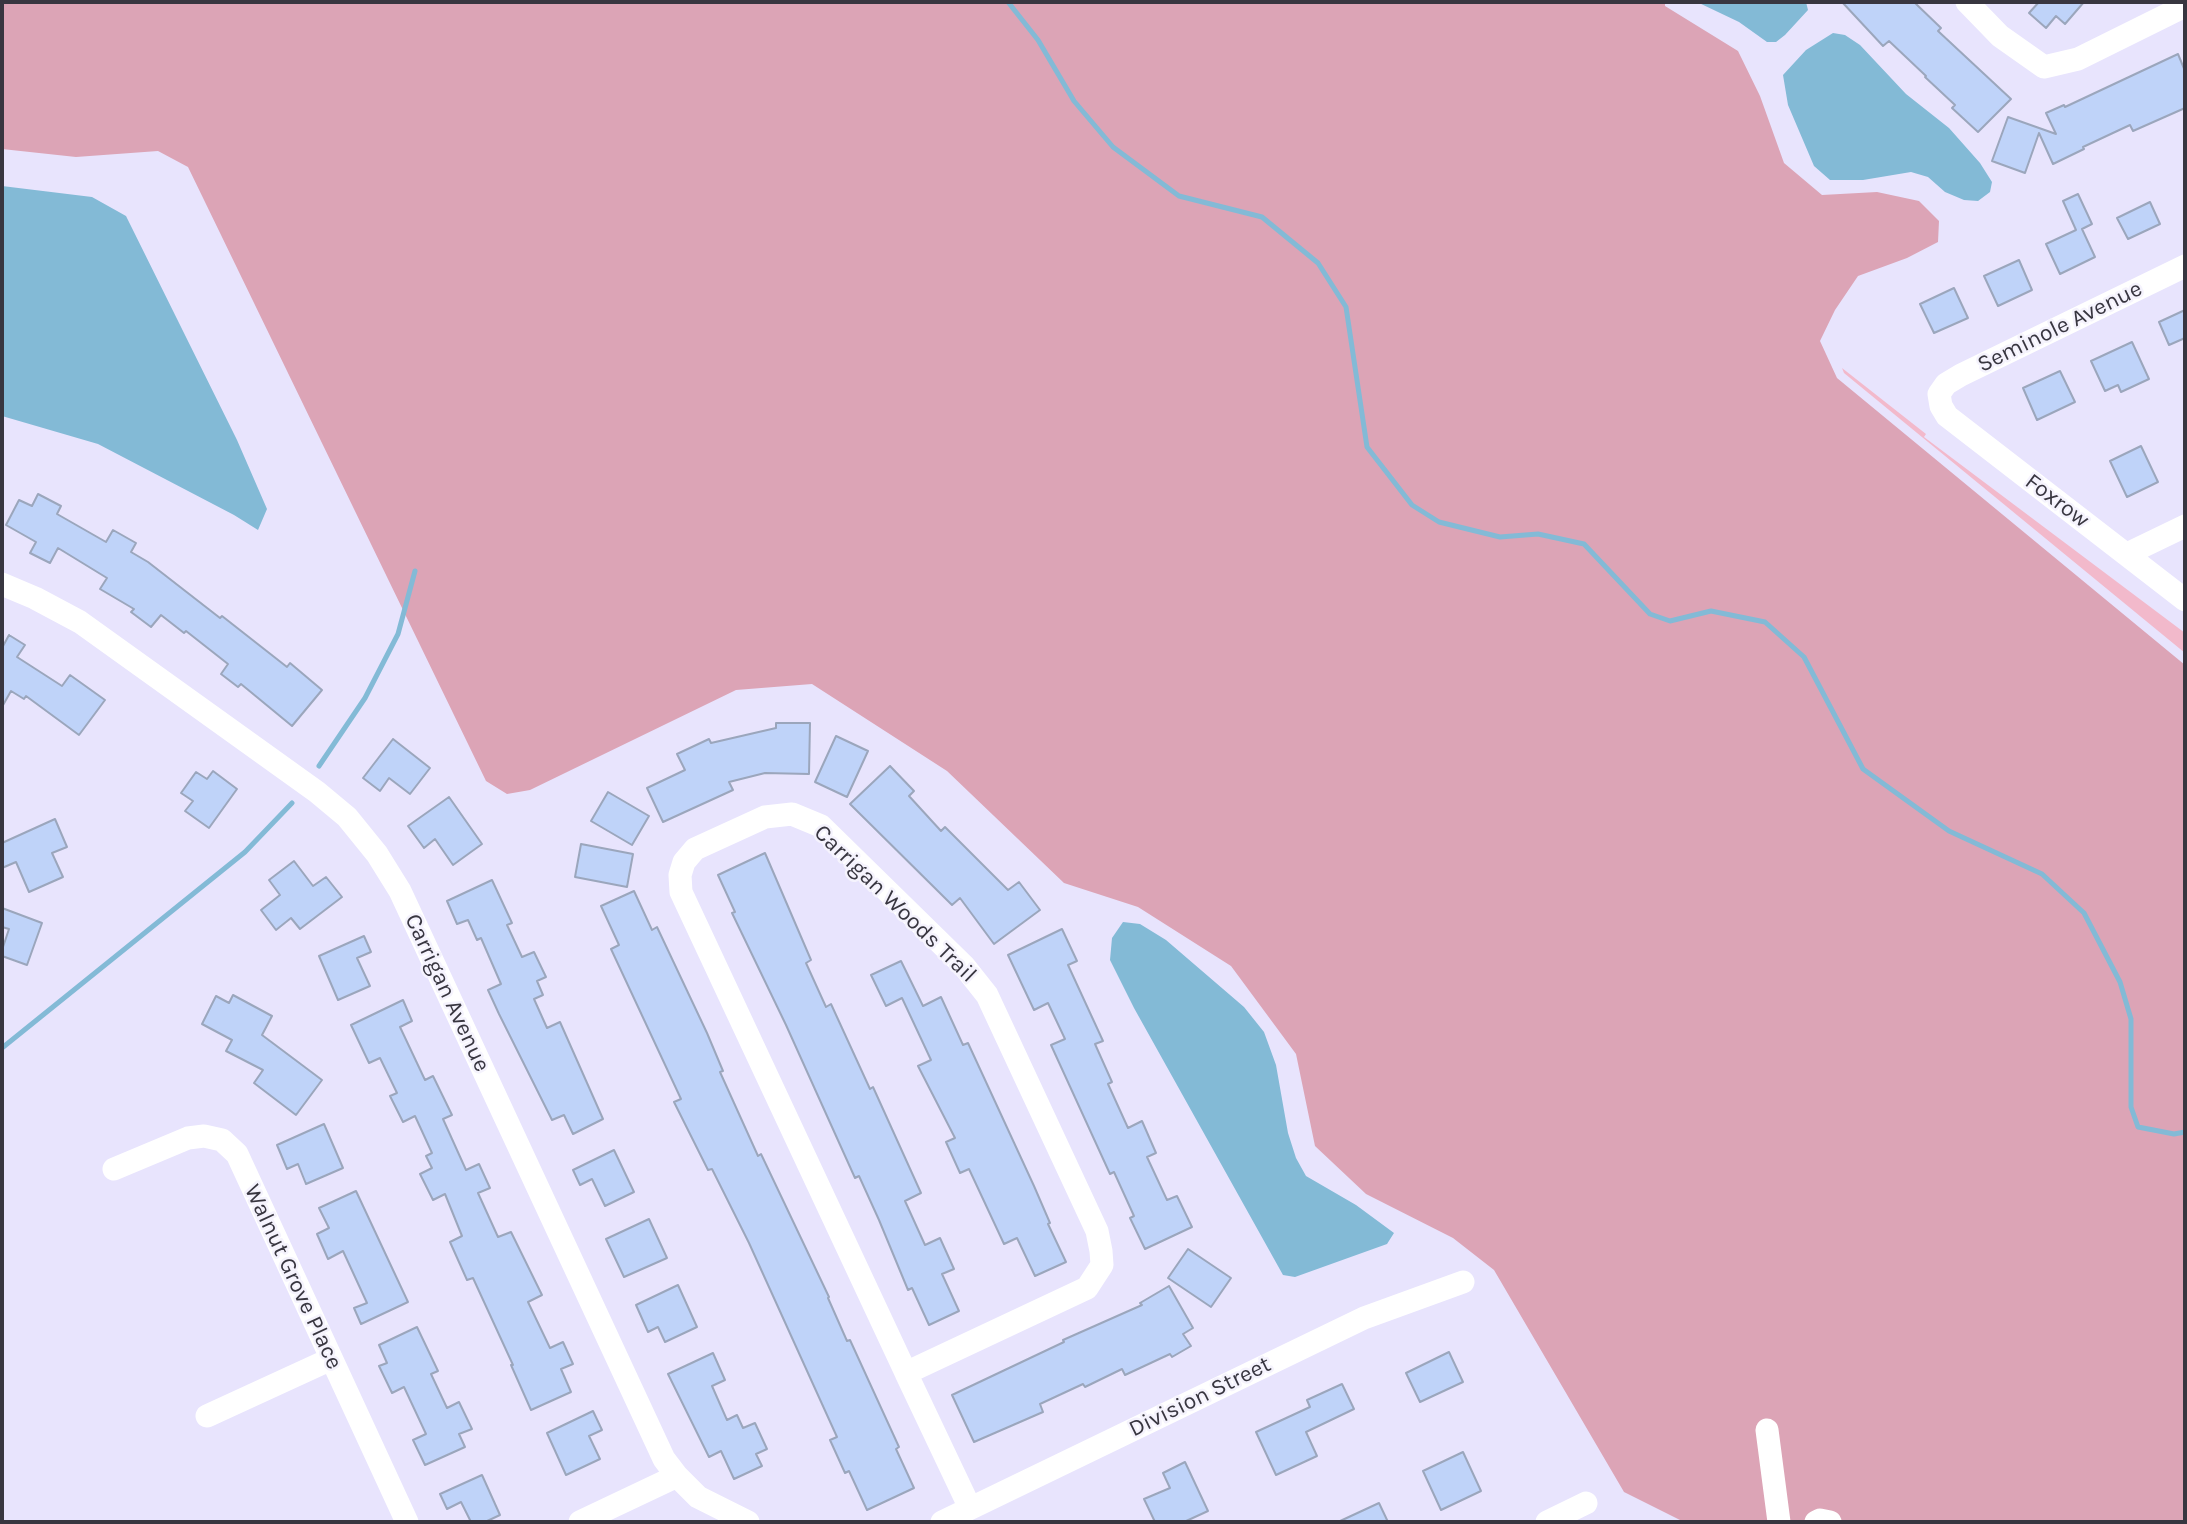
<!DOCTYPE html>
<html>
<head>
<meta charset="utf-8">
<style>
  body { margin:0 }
  #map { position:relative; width:2187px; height:1524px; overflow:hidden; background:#e8e4fd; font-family:Karla,sans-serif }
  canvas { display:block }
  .frame { position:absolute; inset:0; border:4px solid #383640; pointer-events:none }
</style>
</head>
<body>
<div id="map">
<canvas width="2187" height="1524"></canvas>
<div class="frame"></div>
</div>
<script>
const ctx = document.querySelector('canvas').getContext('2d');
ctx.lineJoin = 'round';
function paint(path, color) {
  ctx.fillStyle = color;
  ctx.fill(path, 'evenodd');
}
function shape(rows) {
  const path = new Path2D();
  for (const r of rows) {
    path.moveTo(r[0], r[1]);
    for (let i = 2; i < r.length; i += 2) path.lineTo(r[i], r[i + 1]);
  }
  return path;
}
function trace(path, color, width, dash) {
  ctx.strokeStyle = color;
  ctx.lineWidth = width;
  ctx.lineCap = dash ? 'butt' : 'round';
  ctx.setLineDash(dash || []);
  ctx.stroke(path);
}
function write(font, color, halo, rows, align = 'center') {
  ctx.font = font + ' Karla,sans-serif';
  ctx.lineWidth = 5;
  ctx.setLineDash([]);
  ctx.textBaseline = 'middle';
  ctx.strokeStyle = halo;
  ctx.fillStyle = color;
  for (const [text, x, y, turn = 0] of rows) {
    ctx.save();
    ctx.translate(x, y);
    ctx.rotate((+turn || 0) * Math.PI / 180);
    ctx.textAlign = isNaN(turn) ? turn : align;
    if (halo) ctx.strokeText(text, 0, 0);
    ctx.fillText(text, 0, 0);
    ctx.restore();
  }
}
paint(shape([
  [1842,368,1926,434,1924,437,2185,633,2185,653,1844,373]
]), '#f2b9cb');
paint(shape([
  [2,2,1665,2,1665,6,1738,51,1760,96,1784,163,1822,195,1877,192,1919,201,1939,221,1938,242,1907,258,1858,276,1835,310,1820,341,1837,378,2185,665,2185,1522,1684,1522,1624,1492,1494,1270,1453,1238,1366,1194,1315,1146,1296,1054,1231,966,1138,907,1064,883,947,771,812,684,736,690,530,790,507,794,486,781,188,167,158,151,76,157,2,149]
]), '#dca4b6');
paint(shape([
  [1697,2,1806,2,1808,10,1785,35,1776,42,1767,42,1739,22],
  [1833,33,1845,35,1860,45,1906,94,1949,128,1980,163,1992,182,1990,192,1978,201,1964,200,1945,192,1928,177,1911,172,1863,180,1830,180,1814,166,1788,105,1783,75,1806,50],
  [2,186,92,197,126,216,237,440,267,509,258,530,234,515,98,444,2,416],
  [1123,922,1140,924,1166,940,1244,1007,1264,1032,1276,1065,1288,1133,1296,1158,1306,1176,1356,1205,1394,1233,1387,1244,1295,1277,1283,1275,1134,1008,1110,960,1112,938]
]), '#83bad6');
trace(shape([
  [1008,2,1038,40,1074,101,1113,147,1179,196,1262,217,1318,263,1346,307,1367,447,1412,505,1439,522,1500,537,1538,534,1584,544,1650,614,1670,621,1711,611,1765,622,1804,657,1863,769,1949,831,2042,874,2084,913,2120,982,2131,1019,2131,1107,2138,1127,2174,1134,2185,1132],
  [319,766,365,698,398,634,415,571],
  [2,1048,245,852,292,803]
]), '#83bad6', 5);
const building = shape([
  [1842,2,1914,2,1941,28,1938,31,2011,99,1978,132,1952,108,1955,105,1925,77,1926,76,1889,41,1883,46,1842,2],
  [2039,2,2084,2,2065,24,2056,16,2046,28,2029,13,2039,2],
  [2178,54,2185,71,2185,108,2133,131,2130,125,2083,147,2084,149,2053,164,2039,133,2025,173,1992,161,2008,117,2056,134,2046,113,2064,105,2065,107,2178,54],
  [2078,194,2092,224,2082,229,2095,257,2060,274,2046,244,2076,230,2063,201,2078,194],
  [2150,202,2160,224,2128,239,2117,218,2150,202],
  [2019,260,2032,290,1998,306,1984,276,2019,260],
  [1954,288,1968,318,1934,333,1920,304,1954,288],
  [2185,310,2185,338,2169,345,2159,322,2185,310],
  [2132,342,2149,379,2121,392,2118,385,2105,391,2091,361,2132,342],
  [2060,371,2075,402,2037,420,2023,388,2060,371],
  [2141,446,2158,482,2127,497,2110,461,2141,446],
  [38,494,61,506,57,514,106,542,113,530,136,543,131,552,148,562,220,618,222,616,287,667,290,663,322,690,292,726,241,684,238,687,221,674,228,664,186,631,184,633,161,615,151,627,131,612,134,609,100,589,107,578,58,548,50,563,30,553,36,542,6,525,19,500,32,506,38,494],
  [9,635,25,645,17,657,62,686,70,675,105,700,79,735,26,696,24,699,11,691,2,707,2,648,9,635],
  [776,723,810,723,809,774,765,773,729,782,733,790,663,822,647,788,685,770,677,754,709,739,711,743,776,728,776,723],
  [836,736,868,751,847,797,815,782,836,736],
  [393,739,430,768,410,794,389,778,380,791,363,778,393,739],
  [890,766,914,791,909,796,941,831,945,827,1008,890,1019,882,1040,910,994,944,960,898,952,905,850,804,890,766],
  [213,771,237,789,209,828,185,811,193,801,181,793,196,772,207,779,213,771],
  [608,792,649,816,632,845,591,821,608,792],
  [449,797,482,844,453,865,435,839,424,848,408,826,449,797],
  [55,819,67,847,52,853,63,877,29,892,16,862,2,868,2,843,55,819],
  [581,844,633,854,627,887,575,877,581,844],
  [765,853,811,960,806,963,826,1007,831,1004,870,1089,873,1087,921,1193,905,1201,925,1245,940,1238,954,1269,942,1274,959,1311,929,1325,912,1288,908,1290,879,1220,859,1176,855,1178,786,1025,732,913,735,912,718,875,765,853],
  [294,861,313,886,326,877,342,897,300,929,291,918,276,930,261,910,280,895,269,880,294,861],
  [492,880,512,923,507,925,522,957,534,952,546,977,537,981,543,995,534,999,547,1028,560,1022,603,1119,573,1134,564,1115,552,1120,499,1014,488,990,501,984,481,938,477,940,468,920,457,924,447,901,492,880],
  [634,891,652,930,657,927,707,1033,723,1071,720,1072,758,1156,761,1154,829,1297,828,1298,847,1341,850,1340,899,1447,896,1449,914,1488,867,1510,849,1471,845,1473,830,1440,837,1437,749,1243,712,1169,708,1170,674,1102,681,1099,611,949,619,945,601,906,634,891],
  [2,908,42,923,27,965,2,956,2,950,9,929,2,927,2,908],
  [1062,929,1077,961,1068,965,1103,1041,1095,1044,1112,1082,1108,1084,1128,1128,1142,1121,1156,1153,1147,1157,1167,1200,1177,1196,1192,1227,1145,1249,1130,1218,1134,1216,1114,1172,1110,1174,1051,1045,1065,1039,1048,1003,1034,1010,1008,955,1062,929],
  [364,936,371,952,357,958,370,986,338,1000,319,956,364,936],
  [901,961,923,1006,941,997,963,1045,968,1043,1034,1186,1050,1223,1048,1224,1066,1262,1035,1276,1017,1238,1004,1244,969,1169,960,1173,946,1142,955,1138,918,1066,931,1060,902,998,886,1006,871,975,901,961],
  [233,995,272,1016,262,1035,322,1080,296,1115,254,1083,263,1070,226,1051,232,1040,202,1024,216,996,229,1003,233,995],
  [403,1000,412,1021,400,1027,425,1080,433,1076,452,1115,443,1119,466,1170,479,1164,490,1188,478,1193,498,1237,511,1232,542,1295,528,1302,550,1348,563,1342,573,1364,561,1369,571,1392,531,1410,511,1365,513,1365,473,1278,467,1280,450,1242,462,1236,445,1194,433,1200,420,1174,432,1168,426,1156,432,1153,415,1116,403,1122,390,1096,397,1093,380,1058,369,1063,351,1025,403,1000],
  [324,1124,343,1168,306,1184,298,1164,287,1169,277,1145,324,1124],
  [614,1150,634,1192,605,1206,592,1179,580,1185,573,1170,614,1150],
  [356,1191,408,1302,361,1324,354,1308,367,1303,343,1251,328,1259,317,1234,329,1228,319,1208,356,1191],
  [649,1219,667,1258,624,1277,606,1239,649,1219],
  [1188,1249,1231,1278,1211,1307,1168,1278,1188,1249],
  [678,1285,697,1327,665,1342,658,1327,648,1332,636,1305,678,1285],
  [1169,1286,1193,1328,1183,1334,1191,1346,1172,1357,1170,1354,1125,1375,1122,1369,1085,1387,1083,1384,1040,1404,1043,1412,974,1442,952,1395,1064,1342,1063,1340,1142,1305,1140,1303,1169,1286],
  [417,1327,438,1371,431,1374,447,1408,459,1402,472,1429,459,1434,465,1447,425,1465,413,1440,426,1434,404,1387,392,1393,379,1366,387,1363,379,1345,417,1327],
  [1449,1352,1463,1382,1420,1402,1406,1373,1449,1352],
  [713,1353,725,1380,712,1386,727,1420,737,1415,743,1428,755,1423,767,1449,756,1454,762,1466,734,1479,721,1451,709,1457,668,1374,713,1353],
  [1342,1384,1354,1409,1306,1432,1317,1456,1276,1475,1256,1432,1310,1407,1307,1400,1342,1384],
  [593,1411,602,1430,589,1436,600,1459,566,1475,547,1433,593,1411],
  [1463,1452,1481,1491,1441,1510,1423,1471,1463,1452],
  [1185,1462,1208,1511,1184,1522,1155,1522,1144,1499,1170,1488,1163,1473,1185,1462],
  [482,1475,500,1515,485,1522,471,1522,461,1502,447,1509,440,1494,482,1475],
  [1379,1503,1388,1522,1338,1522,1379,1503]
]);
paint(building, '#bfd3f9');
trace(building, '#9ba6bc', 2);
trace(shape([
  [1967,2,2000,36,2044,67,2078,59,2185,6],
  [2185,266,1961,375,1946,384,1939,394,1941,406,1947,416,2185,600],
  [2127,554,2185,526],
  [2,584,35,598,80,622,317,792,347,817,377,854,400,891,664,1459,677,1476,698,1497,748,1522],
  [792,814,821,826,964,966,987,995,1097,1231,1101,1251,1102,1265,1087,1288,906,1373,681,892,680,875,684,862,695,849,765,817,792,814],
  [114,1169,188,1138,204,1136,222,1140,237,1154,407,1522],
  [906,1373,970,1508],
  [207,1416,331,1359],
  [1767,1430,1779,1522],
  [580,1522,677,1476],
  [942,1522,1364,1318,1463,1282],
  [1547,1522,1586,1503],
  [1816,1522,1820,1520,1830,1522]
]), '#fff', 23);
write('23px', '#383640', '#f5f3fd', [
  ["Seminole Avenue",2060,327,-26],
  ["Foxrow",2057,501,37],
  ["Carrigan Woods Trail",895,904,44],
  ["Carrigan Avenue",447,993,65],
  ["Walnut Grove Place",293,1277,65],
  ["Division Street",1200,1397,-26]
]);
</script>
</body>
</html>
